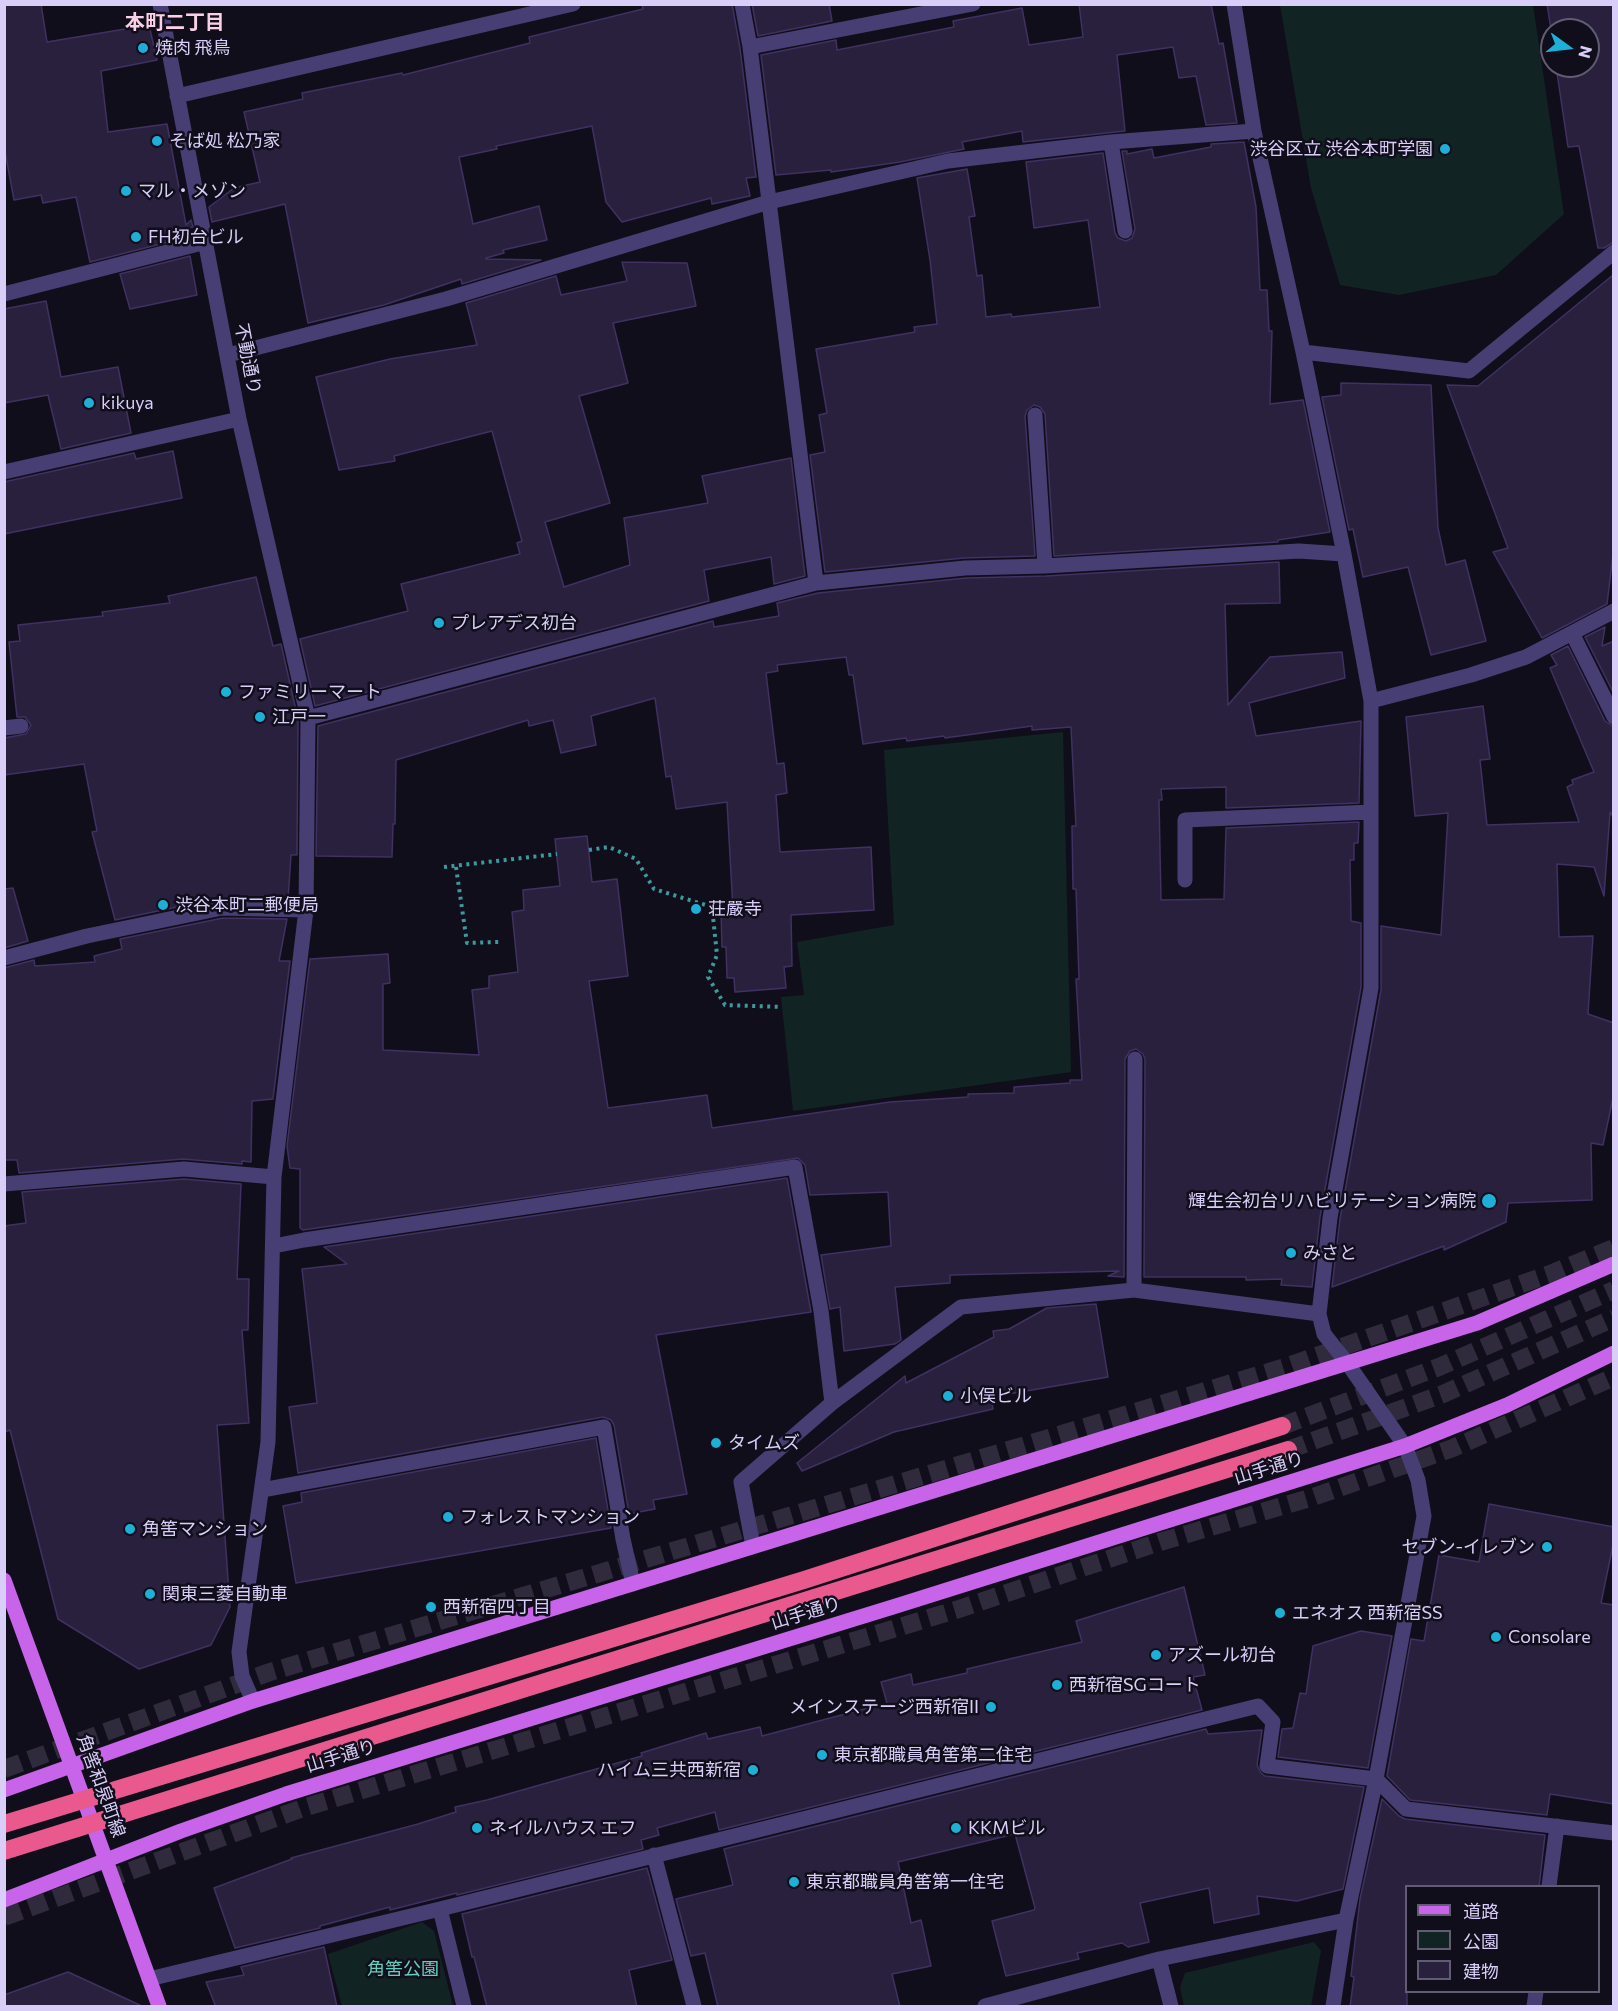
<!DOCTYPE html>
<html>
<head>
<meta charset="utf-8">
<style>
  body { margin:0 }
  #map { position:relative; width:1618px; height:2011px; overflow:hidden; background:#110e1b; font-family:Commissioner,"Noto Sans JP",sans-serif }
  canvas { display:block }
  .frame { position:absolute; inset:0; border:6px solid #d8cef8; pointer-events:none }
  .legend { position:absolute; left:1405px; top:1885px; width:195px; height:108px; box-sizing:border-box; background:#110e1b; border:2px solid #615b73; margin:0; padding:8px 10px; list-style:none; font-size:18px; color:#d8cef8 }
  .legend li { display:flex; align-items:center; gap:12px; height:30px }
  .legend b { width:30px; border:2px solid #615b73 }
  .north { position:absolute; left:1540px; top:18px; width:60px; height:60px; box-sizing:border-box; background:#110e1b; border:2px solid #615b73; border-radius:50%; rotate:105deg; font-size:16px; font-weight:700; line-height:24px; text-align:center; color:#d8cef8 }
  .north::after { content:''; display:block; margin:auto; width:21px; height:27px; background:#1dafd6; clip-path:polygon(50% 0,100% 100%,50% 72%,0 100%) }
</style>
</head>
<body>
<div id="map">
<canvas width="1618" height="2011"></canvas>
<div class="frame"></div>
<ul class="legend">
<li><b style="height:8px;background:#c764ea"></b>道路</li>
<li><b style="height:16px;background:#122324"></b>公園</li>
<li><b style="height:16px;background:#29203d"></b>建物</li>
</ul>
<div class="north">N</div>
</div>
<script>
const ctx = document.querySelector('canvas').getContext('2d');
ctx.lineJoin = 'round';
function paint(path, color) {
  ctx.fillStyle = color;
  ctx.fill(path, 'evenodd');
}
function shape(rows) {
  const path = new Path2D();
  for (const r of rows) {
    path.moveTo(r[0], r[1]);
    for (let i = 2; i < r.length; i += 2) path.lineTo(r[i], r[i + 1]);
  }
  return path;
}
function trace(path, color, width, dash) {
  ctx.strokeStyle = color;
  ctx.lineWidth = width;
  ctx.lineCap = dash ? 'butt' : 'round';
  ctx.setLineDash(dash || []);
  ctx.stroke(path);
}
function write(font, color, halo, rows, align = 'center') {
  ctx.font = font + ' Commissioner,"Noto Sans JP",sans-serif';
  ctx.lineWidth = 5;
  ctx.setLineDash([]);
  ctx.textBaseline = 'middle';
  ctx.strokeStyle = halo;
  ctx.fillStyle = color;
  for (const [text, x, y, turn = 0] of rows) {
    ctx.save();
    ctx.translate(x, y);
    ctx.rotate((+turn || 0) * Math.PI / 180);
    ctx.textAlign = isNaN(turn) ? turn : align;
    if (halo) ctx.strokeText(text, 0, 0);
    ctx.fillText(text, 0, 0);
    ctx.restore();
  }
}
paint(shape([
  [1280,5,1533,5,1564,214,1496,275,1399,295,1340,285,1311,188],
  [1063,732,1071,1072,793,1111,781,997,804,995,797,942,894,925,884,750],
  [422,1922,434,1931,453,2006,342,2006,328,1954],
  [1314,1942,1321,1951,1311,2006,1184,2006,1180,1987,1185,1973]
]), '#122324');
const building = shape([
  [4,4,41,4,47,42,149,25,157,60,101,71,108,132,167,124,186,225,191,220,193,227,186,229,188,237,90,262,76,197,43,203,41,195,14,200,4,146,4,4],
  [642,4,732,4,740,48,756,177,746,178,750,196,712,204,711,198,622,222,606,202,592,126,496,146,497,149,459,157,473,224,539,206,547,240,503,250,504,253,486,258,486,259,541,260,462,284,461,279,384,305,308,323,285,204,212,222,209,207,234,188,260,182,244,112,303,99,302,93,402,73,403,75,530,43,529,37,643,9,642,4],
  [752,4,829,4,832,21,758,36,752,4],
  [1079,4,1211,4,1219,44,1223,43,1237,123,1206,125,1196,76,1179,78,1173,47,1117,55,1125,131,1023,142,1022,131,962,142,964,149,900,162,831,172,831,170,776,175,761,55,836,40,837,50,954,27,953,21,1022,8,1029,45,1083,37,1079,4],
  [1547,4,1614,4,1614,242,1604,248,1598,248,1579,146,1568,147,1556,66,1588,66,1588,30,1552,30,1552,36,1547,4],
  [1244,142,1256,207,1260,290,1267,290,1269,331,1272,331,1270,404,1303,400,1330,532,1278,540,1278,542,1054,556,1045,414,1040,407,1034,405,1027,410,1025,416,1035,556,964,558,825,572,810,455,825,452,819,415,827,413,816,349,915,332,914,327,937,324,930,260,917,178,967,169,975,216,969,217,977,276,982,275,986,317,1011,314,1012,317,1100,307,1088,220,1034,228,1026,162,1103,153,1115,233,1118,238,1126,241,1132,238,1135,229,1122,151,1127,151,1127,154,1152,149,1154,158,1211,147,1211,144,1244,142],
  [190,256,197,295,130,309,120,274,190,256],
  [622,262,687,263,696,306,613,323,628,383,579,396,610,503,545,522,564,587,630,565,624,518,708,503,702,476,791,458,805,576,774,584,771,557,704,570,709,601,315,706,300,639,408,611,401,584,520,554,517,543,522,541,492,431,394,456,395,461,339,470,316,377,390,359,477,345,466,303,556,276,561,295,627,281,622,262],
  [1613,275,1614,546,1607,604,1542,638,1493,552,1508,548,1447,385,1478,386,1613,275],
  [46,301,61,377,118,367,131,433,61,449,48,395,4,403,4,309,46,301],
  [1341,383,1431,385,1438,528,1446,565,1465,560,1486,641,1431,655,1408,567,1363,577,1353,529,1349,530,1322,397,1341,395,1341,383],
  [173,451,182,498,4,534,4,482,134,453,136,459,173,451],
  [1279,562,1280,603,1225,604,1228,705,1270,657,1342,652,1345,678,1249,703,1256,736,1361,721,1359,803,1226,808,1226,787,1161,789,1162,800,1159,800,1161,900,1224,899,1226,828,1359,822,1358,843,1354,843,1354,860,1350,860,1351,921,1361,923,1361,987,1320,1217,1312,1287,1281,1285,1282,1279,1246,1280,1246,1277,1144,1277,1145,1059,1143,1054,1136,1049,1130,1051,1125,1059,1124,1277,1108,1276,1119,1271,950,1275,950,1283,895,1287,901,1340,895,1344,844,1351,840,1307,830,1309,821,1255,891,1246,888,1192,810,1195,805,1165,798,1158,303,1230,300,1228,300,1169,290,1168,287,1146,310,959,388,954,390,983,383,984,383,1050,479,1055,472,990,489,988,489,976,518,972,512,912,524,910,523,890,560,886,555,839,587,836,592,882,617,879,628,976,589,981,608,1108,707,1095,712,1128,890,1102,968,1097,968,1094,1014,1093,1014,1087,1070,1083,1070,1080,1082,1080,1076,979,1079,979,1076,889,1073,889,1072,826,1076,826,1071,727,1032,730,1032,726,945,738,944,736,907,741,906,738,863,744,853,675,849,675,846,657,777,665,778,671,766,673,777,764,784,763,787,793,776,795,780,852,871,847,874,910,791,915,792,966,784,967,786,988,735,992,734,978,727,978,726,947,722,947,721,911,733,910,727,802,676,809,671,776,666,777,655,698,591,716,596,745,561,753,553,720,529,726,528,720,396,760,395,824,393,824,392,857,316,856,318,726,713,621,714,627,779,616,777,603,818,593,966,578,1046,576,1279,562],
  [256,577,273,646,281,644,298,719,297,855,291,855,288,900,220,898,115,920,92,832,97,831,84,764,4,775,4,738,26,734,31,725,25,717,17,717,9,642,20,641,18,625,103,616,102,612,170,603,168,596,256,577],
  [1605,627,1602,646,1614,641,1614,694,1585,637,1605,627],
  [1568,646,1605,721,1614,727,1614,818,1610,812,1604,896,1594,867,1557,864,1559,937,1593,936,1588,1014,1614,1023,1614,1093,1603,1145,1591,1143,1592,1200,1508,1203,1506,1222,1444,1250,1444,1246,1332,1287,1340,1219,1381,990,1381,926,1441,935,1448,813,1415,816,1406,717,1483,706,1490,759,1480,760,1487,825,1579,822,1567,787,1573,784,1572,780,1594,772,1550,668,1557,665,1551,655,1568,646],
  [13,888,28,941,4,948,4,889,13,888],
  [223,918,287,919,279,961,290,961,273,1099,252,1101,251,1162,242,1161,242,1164,183,1159,19,1173,17,1160,4,1160,4,968,34,960,35,966,95,962,94,956,122,949,120,939,223,918],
  [787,1178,811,1312,656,1335,687,1494,653,1500,655,1509,629,1514,614,1425,611,1420,603,1417,298,1473,289,1407,317,1403,302,1269,347,1264,324,1247,787,1178],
  [184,1179,241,1184,237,1279,249,1279,248,1330,242,1330,249,1423,217,1425,230,1607,211,1645,139,1669,58,1619,10,1430,4,1432,4,1226,26,1223,22,1192,184,1179],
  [1096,1304,1108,1377,991,1397,993,1409,894,1432,802,1471,797,1463,905,1376,906,1383,994,1337,993,1331,1009,1329,1047,1308,1096,1304],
  [596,1438,611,1528,296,1583,283,1506,302,1502,301,1493,596,1438],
  [1489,1504,1614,1527,1614,1540,1601,1603,1614,1605,1614,1804,1550,1794,1547,1815,1410,1800,1387,1776,1411,1639,1424,1641,1439,1555,1479,1562,1489,1504],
  [1184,1587,1205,1675,1193,1677,1202,1710,719,1830,715,1812,657,1828,659,1835,641,1840,643,1849,457,1895,457,1893,390,1910,390,1907,320,1926,320,1928,235,1948,214,1888,292,1859,291,1858,418,1824,456,1812,455,1807,487,1800,642,1756,641,1753,706,1733,708,1739,760,1727,762,1736,887,1703,881,1682,911,1674,913,1685,967,1673,967,1669,1082,1642,1076,1621,1184,1587],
  [1361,1631,1392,1636,1368,1768,1278,1757,1282,1729,1293,1728,1300,1693,1306,1694,1313,1646,1361,1631],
  [1206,1729,1208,1734,1262,1730,1257,1765,1261,1773,1265,1776,1364,1787,1343,1889,1297,1901,1257,1896,1259,1914,1214,1923,1209,1888,1140,1903,1149,1942,1128,1947,1122,1943,1077,1953,1079,1959,1006,1976,992,1921,1034,1910,1035,1908,1015,1834,898,1862,911,1923,921,1920,931,1966,892,1974,900,2007,718,2007,705,1953,691,1956,676,1899,733,1885,724,1849,1206,1729],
  [1382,1799,1399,1816,1405,1819,1545,1835,1539,1887,1407,1887,1407,2007,1350,2007,1354,1977,1351,1976,1360,1899,1382,1799],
  [647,1868,672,1960,629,1970,637,2007,487,2007,474,1957,472,1957,462,1914,647,1868],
  [324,1947,337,2007,216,2007,206,1982,244,1975,241,1967,324,1947],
  [68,1972,144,2007,4,2007,4,1995,68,1972]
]);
paint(building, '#29203d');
trace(building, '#403162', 1.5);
trace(shape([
  [1282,1426,1439,1367,1614,1290],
  [1288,1450,1443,1394,1614,1318],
  [4,1769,270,1672,1285,1367,1550,1274,1614,1248],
  [4,1917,303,1808,959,1609,1160,1542,1313,1497,1453,1448,1614,1377]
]), '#2f2b3c', 18, [18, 9]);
trace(shape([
  [589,850,609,847,636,859,654,889,712,907,717,955,708,977,725,1005,782,1007],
  [444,867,557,854],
  [456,867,467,943,499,942]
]), '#3c9a9f', 4, [3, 4.5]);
trace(shape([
  [160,4,239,419,308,718,306,910,274,1177,268,1442,239,1652,242,1676,253,1701],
  [742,4,750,47,816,583],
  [1234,4,1254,131,1303,352,1344,554,1371,701,1371,988,1330,1218,1319,1314,1324,1334,1348,1364,1405,1446,1418,1480,1424,1516,1376,1779,1346,1920,1333,2006],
  [750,47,973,4],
  [177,96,573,4],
  [1111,142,1125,231],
  [4,294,206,242],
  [1303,352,1469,371,1614,252],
  [228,355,446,299,769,202,948,161,1111,142,1254,131],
  [1035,415,1045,566],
  [4,472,239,419],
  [1572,633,1614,717],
  [1371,701,1471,675,1526,657,1614,611],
  [308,718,816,583,965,568,1045,566,1299,551,1344,554],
  [4,728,21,726],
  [1185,880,1185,820,1371,812],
  [4,958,87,936,222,908,306,910],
  [4,1184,184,1169,274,1177],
  [274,1246,304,1240,795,1167,821,1311,832,1403],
  [1134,1290,1135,1059],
  [262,1490,604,1427,623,1539,633,1584],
  [753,1546,741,1482,832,1403,961,1307,1134,1290,1319,1314],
  [654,1855,694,2006],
  [1549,1886,1557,1826],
  [440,1909,464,2006],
  [1159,1959,1171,2006],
  [149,1979,440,1909,1258,1706,1273,1722,1267,1766,1376,1779,1406,1809,1614,1833],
  [985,2006,1159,1959,1346,1920],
  [1534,2006,1536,1992]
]), '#473f74', 15);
trace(shape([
  [4,1580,159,2006],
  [4,1790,253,1701,1477,1323,1614,1264],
  [4,1900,181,1831,286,1794,896,1606,1405,1446,1507,1405,1614,1353]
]), '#c764ea', 15);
trace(shape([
  [4,1824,804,1580,1282,1426],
  [4,1851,1288,1450]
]), '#e9598e', 18);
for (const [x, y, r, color] of [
  [143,48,6,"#1dafd6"],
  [157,141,6,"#1dafd6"],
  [1445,149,6,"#1dafd6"],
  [126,191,6,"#1dafd6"],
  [136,237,6,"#1dafd6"],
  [89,403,6,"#1dafd6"],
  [439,623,6,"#1dafd6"],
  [226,692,6,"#1dafd6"],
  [260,717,6,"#1dafd6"],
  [163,905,6,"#1dafd6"],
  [696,909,6,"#1dafd6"],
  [1489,1201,8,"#1dafd6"],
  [1291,1253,6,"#1dafd6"],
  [948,1396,6,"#1dafd6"],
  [716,1443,6,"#1dafd6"],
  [448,1517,6,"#1dafd6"],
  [130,1529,6,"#1dafd6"],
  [1547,1547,6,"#1dafd6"],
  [150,1594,6,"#1dafd6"],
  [431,1607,6,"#1dafd6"],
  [1280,1613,6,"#1dafd6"],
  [1496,1637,6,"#1dafd6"],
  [1156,1655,6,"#1dafd6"],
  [1057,1685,6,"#1dafd6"],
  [991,1707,6,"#1dafd6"],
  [822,1755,6,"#1dafd6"],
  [753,1770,6,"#1dafd6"],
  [477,1828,6,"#1dafd6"],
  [956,1828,6,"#1dafd6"],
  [794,1882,6,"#1dafd6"]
]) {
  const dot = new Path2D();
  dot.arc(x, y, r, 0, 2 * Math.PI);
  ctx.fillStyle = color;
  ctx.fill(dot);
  trace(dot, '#110e1b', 2);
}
write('18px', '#d8cef8', '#110e1b', [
  ["焼肉 飛鳥",155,48],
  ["そば処 松乃家",169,141],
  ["渋谷区立 渋谷本町学園",1433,149,"right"],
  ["マル・メゾン",138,191],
  ["FH初台ビル",148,237],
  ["kikuya",101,403],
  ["プレアデス初台",451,623],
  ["ファミリーマート",238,692],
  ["江戸一",272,717],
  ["渋谷本町二郵便局",175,905],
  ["荘嚴寺",708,909],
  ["輝生会初台リハビリテーション病院",1476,1201,"right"],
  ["みさと",1303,1253],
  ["小俣ビル",960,1396],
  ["タイムズ",728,1443],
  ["フォレストマンション",460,1517],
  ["角筈マンション",142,1529],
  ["セブン-イレブン",1535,1547,"right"],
  ["関東三菱自動車",162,1594],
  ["西新宿四丁目",443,1607],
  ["エネオス 西新宿SS",1292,1613],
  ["Consolare",1508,1637],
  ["アズール初台",1168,1655],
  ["西新宿SGコート",1069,1685],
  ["メインステージ西新宿II",979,1707,"right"],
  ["東京都職員角筈第二住宅",834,1755],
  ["ハイム三共西新宿",741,1770,"right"],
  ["ネイルハウス エフ",489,1828],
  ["KKMビル",968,1828],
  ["東京都職員角筈第一住宅",806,1882]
], 'left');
write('18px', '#d8cef8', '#110e1b', [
  ["不動通り",248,359,79],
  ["山手通り",1269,1468,-17],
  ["山手通り",806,1613,-17],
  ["山手通り",341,1756,-17],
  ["角筈和泉町線",101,1786,70]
]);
write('18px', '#65cebf', '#110e1b', [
  ["角筈公園",403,1969]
]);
write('bold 20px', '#f9d0e5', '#110e1b', [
  ["本町二丁目",175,22]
]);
</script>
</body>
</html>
